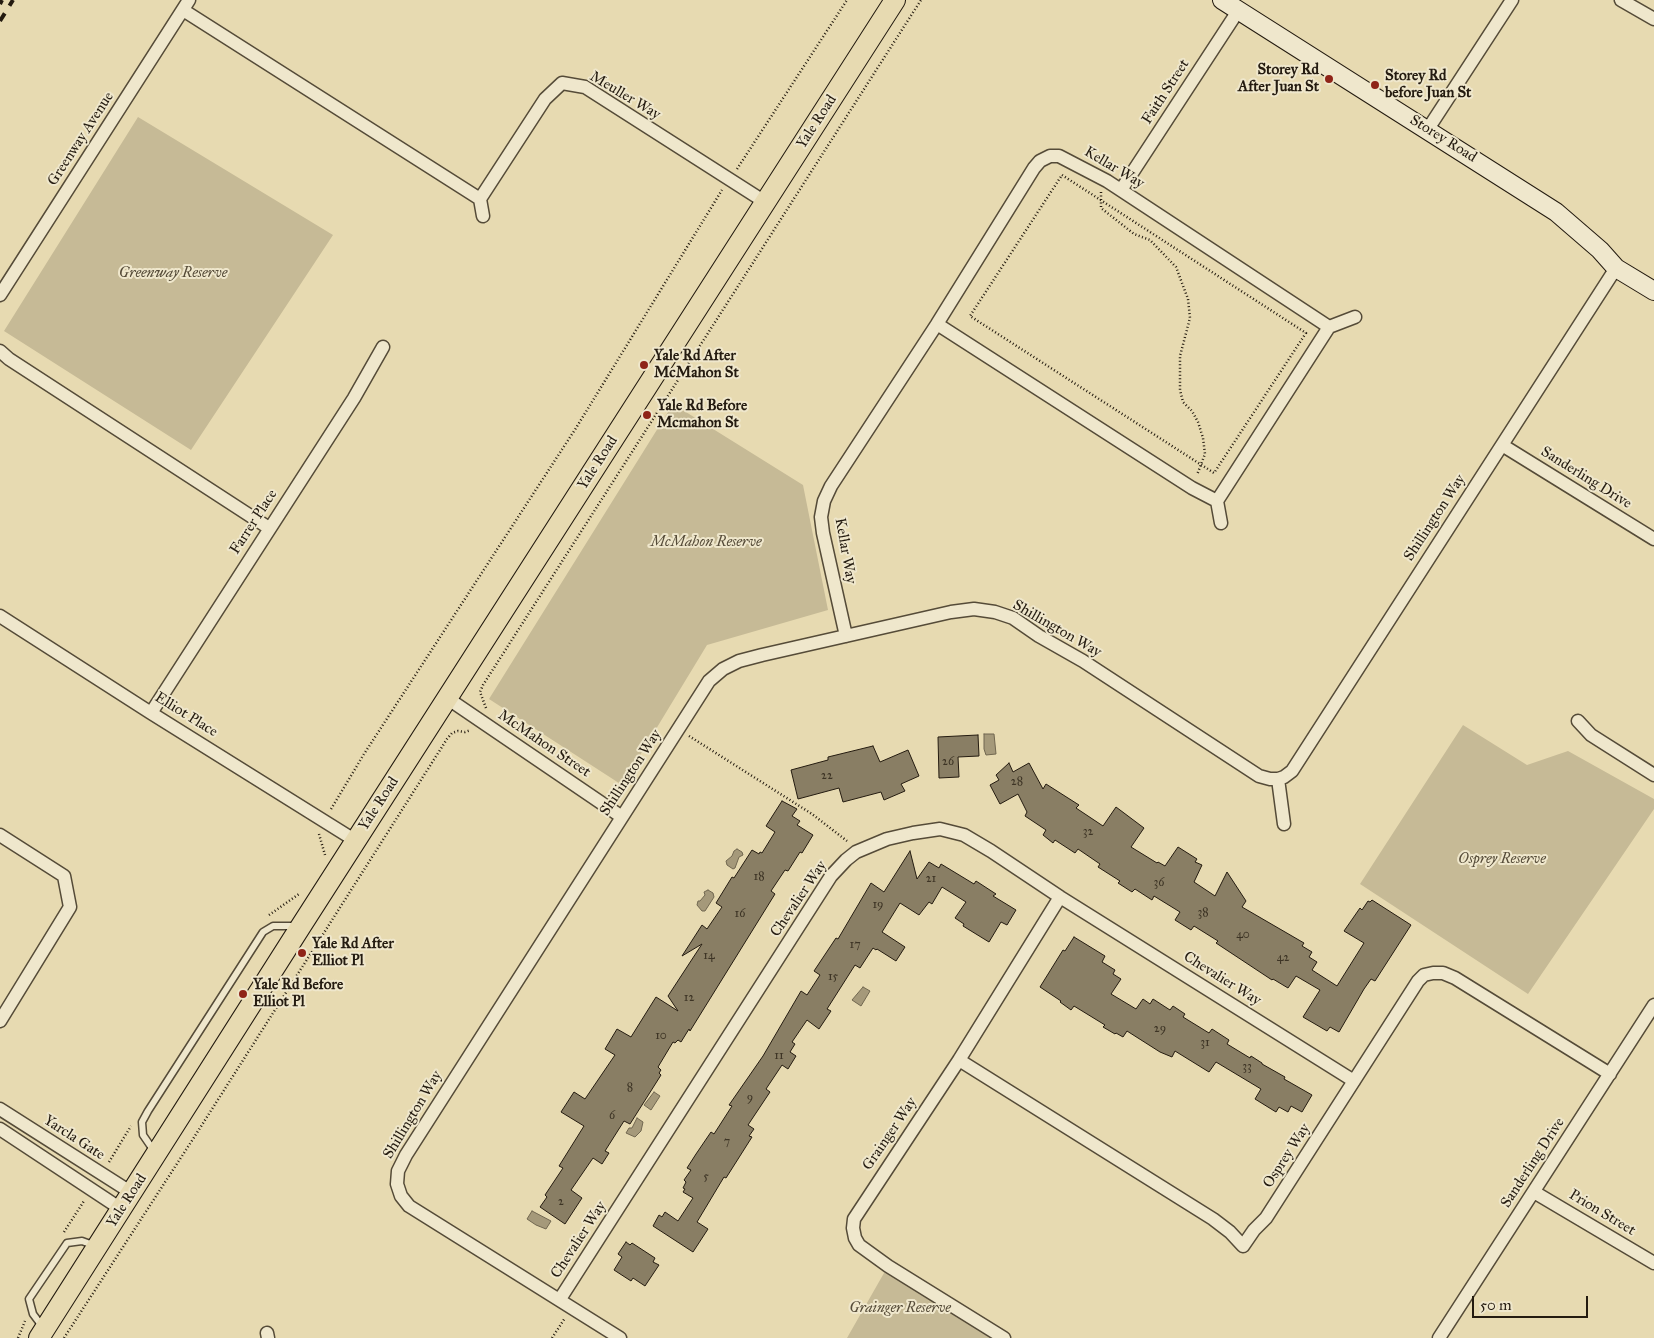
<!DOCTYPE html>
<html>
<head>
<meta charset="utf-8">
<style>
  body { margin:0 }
  #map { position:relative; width:1654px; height:1338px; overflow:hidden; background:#e7dab1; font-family:"IM FELL Great Primer",serif }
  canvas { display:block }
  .scale { position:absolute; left:1472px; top:1296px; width:116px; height:22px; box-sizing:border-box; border:2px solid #241b10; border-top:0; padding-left:6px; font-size:15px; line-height:18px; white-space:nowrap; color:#241b10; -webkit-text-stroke:4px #efe7cc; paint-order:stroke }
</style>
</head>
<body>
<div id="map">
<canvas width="1654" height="1338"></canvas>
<div class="scale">50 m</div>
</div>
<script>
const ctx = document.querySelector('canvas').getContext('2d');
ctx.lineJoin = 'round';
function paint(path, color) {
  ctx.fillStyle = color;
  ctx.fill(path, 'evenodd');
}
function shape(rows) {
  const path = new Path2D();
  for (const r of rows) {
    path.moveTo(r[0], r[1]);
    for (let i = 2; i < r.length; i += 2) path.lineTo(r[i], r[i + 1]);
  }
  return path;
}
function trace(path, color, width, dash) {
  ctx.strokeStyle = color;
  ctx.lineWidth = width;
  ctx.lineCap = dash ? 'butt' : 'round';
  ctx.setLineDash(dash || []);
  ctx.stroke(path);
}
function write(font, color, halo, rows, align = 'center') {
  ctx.font = font + ' "IM FELL Great Primer",serif';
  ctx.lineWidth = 4;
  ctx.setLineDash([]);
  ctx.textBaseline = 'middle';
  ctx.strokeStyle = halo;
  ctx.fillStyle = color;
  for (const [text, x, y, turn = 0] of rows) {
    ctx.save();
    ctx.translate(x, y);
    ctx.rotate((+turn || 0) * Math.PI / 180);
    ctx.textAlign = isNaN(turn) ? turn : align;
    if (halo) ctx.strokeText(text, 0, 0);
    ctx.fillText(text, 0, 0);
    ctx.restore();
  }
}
paint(shape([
  [138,117,333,235,191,450,4,331],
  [673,404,803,485,828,610,707,645,622,785,489,699],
  [1463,725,1527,765,1568,751,1654,799,1654,809,1528,994,1360,884],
  [888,1266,1004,1338,847,1338]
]), '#c6ba96');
const water = shape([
  [984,734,994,734,996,754,986,755,984,749,984,734],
  [737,849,742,852,743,855,739,857,735,868,733,869,727,865,726,861,732,856,734,851,737,849],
  [708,890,713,893,714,897,705,911,702,911,697,905,698,901,700,901,705,895,704,892,708,890],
  [863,987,870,991,861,1006,852,1000,863,987],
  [654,1092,660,1096,651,1110,644,1105,654,1092],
  [637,1118,643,1122,641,1131,635,1137,626,1133,629,1128,632,1128,637,1118],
  [532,1211,551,1221,546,1229,536,1225,527,1219,532,1211]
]);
paint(water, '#a5997a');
trace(water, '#716750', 1);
const building = shape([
  [978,735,979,756,958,757,959,777,939,778,938,737,978,735],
  [873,746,880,762,908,750,919,776,901,784,905,791,884,800,881,792,843,802,839,788,798,799,791,770,828,760,828,757,873,746],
  [1009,763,1013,772,1029,763,1043,789,1046,784,1079,805,1076,808,1103,826,1116,807,1144,828,1131,847,1157,863,1158,862,1165,866,1178,847,1197,859,1195,862,1202,865,1194,882,1215,896,1227,872,1246,901,1242,907,1304,943,1302,946,1312,952,1309,957,1317,962,1312,970,1337,986,1364,943,1344,931,1360,908,1362,910,1368,901,1370,902,1372,900,1411,925,1375,981,1371,979,1364,989,1339,1032,1330,1027,1327,1031,1303,1017,1320,990,1296,976,1288,988,1273,979,1272,980,1216,943,1218,941,1194,926,1191,930,1175,920,1180,912,1154,896,1152,900,1135,889,1132,892,1118,883,1120,881,1098,867,1100,864,1078,849,1075,853,1055,840,1053,843,1043,835,1046,830,1025,816,1027,812,1018,794,1000,804,990,785,999,780,996,775,1009,763],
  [782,801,797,809,792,816,800,821,797,825,813,835,802,853,800,852,788,871,785,870,771,891,775,894,690,1031,689,1029,681,1042,678,1040,675,1043,673,1042,658,1067,661,1070,659,1073,661,1075,630,1124,624,1121,605,1151,609,1153,602,1164,593,1158,571,1190,582,1198,565,1224,540,1207,547,1197,545,1195,563,1168,559,1166,584,1126,561,1112,574,1092,585,1099,615,1055,605,1049,617,1029,631,1037,656,997,678,1011,668,996,702,944,682,956,702,925,707,929,722,907,716,903,732,877,734,878,752,850,759,854,760,852,762,853,775,832,766,826,782,801],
  [910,851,917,879,929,862,939,868,941,864,974,884,976,881,996,894,993,896,1016,910,1007,925,1001,922,989,942,963,926,964,924,955,918,966,902,942,887,932,904,929,902,919,915,900,903,882,932,905,947,896,961,877,949,876,950,873,948,860,968,855,965,827,1009,831,1011,819,1029,807,1020,792,1042,795,1044,790,1052,796,1056,788,1069,782,1065,766,1089,770,1092,748,1125,754,1129,749,1136,752,1137,726,1178,724,1177,697,1222,708,1229,693,1252,653,1226,659,1215,662,1217,665,1212,678,1221,693,1198,683,1192,685,1189,683,1188,686,1182,684,1180,691,1170,687,1168,696,1154,711,1132,714,1134,732,1106,729,1105,763,1056,801,991,807,995,820,975,814,971,836,938,838,939,871,883,884,892,910,851],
  [1074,937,1105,956,1102,962,1115,970,1113,974,1121,979,1111,994,1136,1009,1143,999,1150,1004,1153,999,1170,1010,1173,1006,1185,1014,1183,1017,1209,1033,1212,1029,1229,1040,1227,1044,1250,1058,1251,1056,1262,1063,1262,1064,1285,1077,1284,1079,1312,1095,1302,1112,1291,1106,1288,1112,1279,1107,1276,1112,1255,1099,1261,1089,1216,1062,1209,1072,1175,1051,1172,1057,1160,1052,1127,1031,1123,1037,1116,1033,1115,1034,1103,1027,1105,1025,1074,1006,1071,1010,1060,1002,1061,1001,1040,987,1063,950,1065,951,1074,937],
  [626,1242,630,1245,632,1243,655,1258,653,1262,659,1265,645,1286,633,1278,631,1281,614,1270,622,1257,618,1254,626,1242]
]);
paint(building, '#897e64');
trace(building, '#241b10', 1);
const lane = shape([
  [154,1151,143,1135,142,1122,148,1111,263,932,273,926,298,926],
  [42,1326,33,1314,29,1299,67,1243,82,1241,93,1245]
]);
const street = shape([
  [1621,0,1654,19],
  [183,10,480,199,545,99,562,83,585,87,765,202],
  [1428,129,1512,0],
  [1121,190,1238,11],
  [480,199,483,216],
  [0,295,189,0],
  [937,324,1192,488,1217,501],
  [1329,327,1355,317],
  [0,351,9,359,269,528],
  [1502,445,1654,539],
  [0,616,151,713,356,841],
  [846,636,823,533,821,517,824,501,831,486,937,324,1034,168,1040,161,1050,156,1059,156,1107,181,1329,327,1217,501,1221,523],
  [447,698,622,817],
  [151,713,354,398,383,347],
  [1578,721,1591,735,1602,742,1654,775],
  [1278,779,1284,824],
  [0,835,64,876,70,907,0,1021],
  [959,1060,1213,1219,1230,1232,1243,1246,1254,1230,1266,1218,1418,981,1424,975,1433,973,1443,973,1455,978,1610,1074],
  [0,1109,132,1193],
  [0,1129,121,1209],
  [1534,1192,1654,1263],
  [560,1299,831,876,846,860,856,852,887,839,913,833,940,829,964,835,991,851,1060,897,1354,1081],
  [267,1333,268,1338],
  [620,1338,409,1206,401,1196,397,1184,398,1171,406,1155,709,681,723,669,739,661,762,655,951,612,974,609,995,612,1013,618,1039,636,1083,661,1259,776,1270,779,1278,779,1284,777,1292,771,1616,268],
  [1004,1338,888,1266,859,1245,855,1238,853,1228,854,1219,959,1060,1060,897],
  [1439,1338,1654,1005]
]);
const secondary = shape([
  [1222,0,1556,212,1600,250,1616,268,1654,291]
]);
const primary = shape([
  [39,1338,301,926,895,0]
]);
trace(lane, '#554b38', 9);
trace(street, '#554b38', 15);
trace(secondary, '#241b10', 20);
trace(primary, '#241b10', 22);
trace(shape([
  [737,169,847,0],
  [1062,175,1306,333,1214,473,970,316,1062,175],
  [1101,192,1101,208,1134,234,1150,240,1176,267,1188,299,1190,318,1180,356,1180,390,1183,402,1192,411,1198,422,1203,438,1205,454,1197,475],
  [486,708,480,692,483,685,921,0],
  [689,736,812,814,847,841],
  [331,809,364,754,576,428,722,190],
  [319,834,325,855],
  [269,915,299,894],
  [109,1162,131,1126],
  [64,1232,84,1201],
  [18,1338,25,1321],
  [64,1338,193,1139,447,739,452,733,458,731,465,732,471,730],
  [552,1338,565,1318]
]), '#241b10', 2.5, [1, 2.5]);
trace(lane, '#efe7cc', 6);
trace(street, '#efe7cc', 12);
trace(secondary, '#efe7cc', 18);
trace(primary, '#e7dab1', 20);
trace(shape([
  [0,4,2,0],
  [0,21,13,0]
]), '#241b10', 4, [9, 9]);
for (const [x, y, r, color] of [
  [1329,79,5,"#8f2418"],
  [1375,85,5,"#8f2418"],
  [644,365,5,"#8f2418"],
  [647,415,5,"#8f2418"],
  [302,953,5,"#8f2418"],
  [243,994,5,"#8f2418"]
]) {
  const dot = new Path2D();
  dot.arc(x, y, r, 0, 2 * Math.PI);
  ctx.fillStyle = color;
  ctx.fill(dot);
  trace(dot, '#efe7cc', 2);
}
write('12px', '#3d3425', null, [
  ["26",948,762],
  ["22",827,776],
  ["28",1017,782],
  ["32",1088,832],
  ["18",759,877],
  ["21",931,879],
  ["36",1159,883],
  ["19",878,905],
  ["38",1203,913],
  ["16",740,914],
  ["40",1243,935],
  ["17",855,945],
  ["14",709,956],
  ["42",1283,958],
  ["15",833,977],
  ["12",689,998],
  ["29",1160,1029],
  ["10",661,1036],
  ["31",1205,1043],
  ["11",779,1056],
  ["33",1247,1067],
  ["8",630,1088],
  ["9",750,1098],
  ["6",612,1116],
  ["7",727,1142],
  ["5",706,1177],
  ["2",561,1202]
]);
write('bold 15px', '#241b10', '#efe7cc', [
  ["Storey Rd",1319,70,"right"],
  ["After Juan St",1319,87,"right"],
  ["Storey Rd",1385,76],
  ["before Juan St",1385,93],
  ["Yale Rd After",654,356],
  ["McMahon St",654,373],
  ["Yale Rd Before",657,406],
  ["Mcmahon St",657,423],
  ["Yale Rd After",312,944],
  ["Elliot Pl",312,961],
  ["Yale Rd Before",253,985],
  ["Elliot Pl",253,1002]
], 'left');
write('15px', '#241b10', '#efe7cc', [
  ["Faith Street",1166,92,-57],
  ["Meuller Way",625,96,31],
  ["Yale Road",817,122,-57],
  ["Greenway Avenue",81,139,-57],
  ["Storey Road",1443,139,32],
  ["Kellar Way",1114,168,31],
  ["Yale Road",598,463,-57],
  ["Sanderling Drive",1586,478,32],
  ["Shillington Way",1435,518,-57],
  ["Farrer Place",254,522,-57],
  ["Kellar Way",845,551,80],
  ["Shillington Way",1057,629,30],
  ["Elliot Place",186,715,32],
  ["McMahon Street",544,744,34],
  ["Shillington Way",631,773,-57],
  ["Yale Road",379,804,-57],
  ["Chevalier Way",799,899,-56],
  ["Chevalier Way",1222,979,32],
  ["Shillington Way",413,1115,-59],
  ["Grainger Way",890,1134,-56],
  ["Yarcla Gate",74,1138,33],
  ["Osprey Way",1287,1156,-57],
  ["Sanderling Drive",1533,1163,-57],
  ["Yale Road",127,1201,-57],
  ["Prion Street",1602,1213,31],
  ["Chevalier Way",579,1240,-57]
]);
write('italic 15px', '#554b38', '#efe7cc', [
  ["Greenway Reserve",173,273],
  ["McMahon Reserve",706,542],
  ["Osprey Reserve",1502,859],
  ["Grainger Reserve",900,1308]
]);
</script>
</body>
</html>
